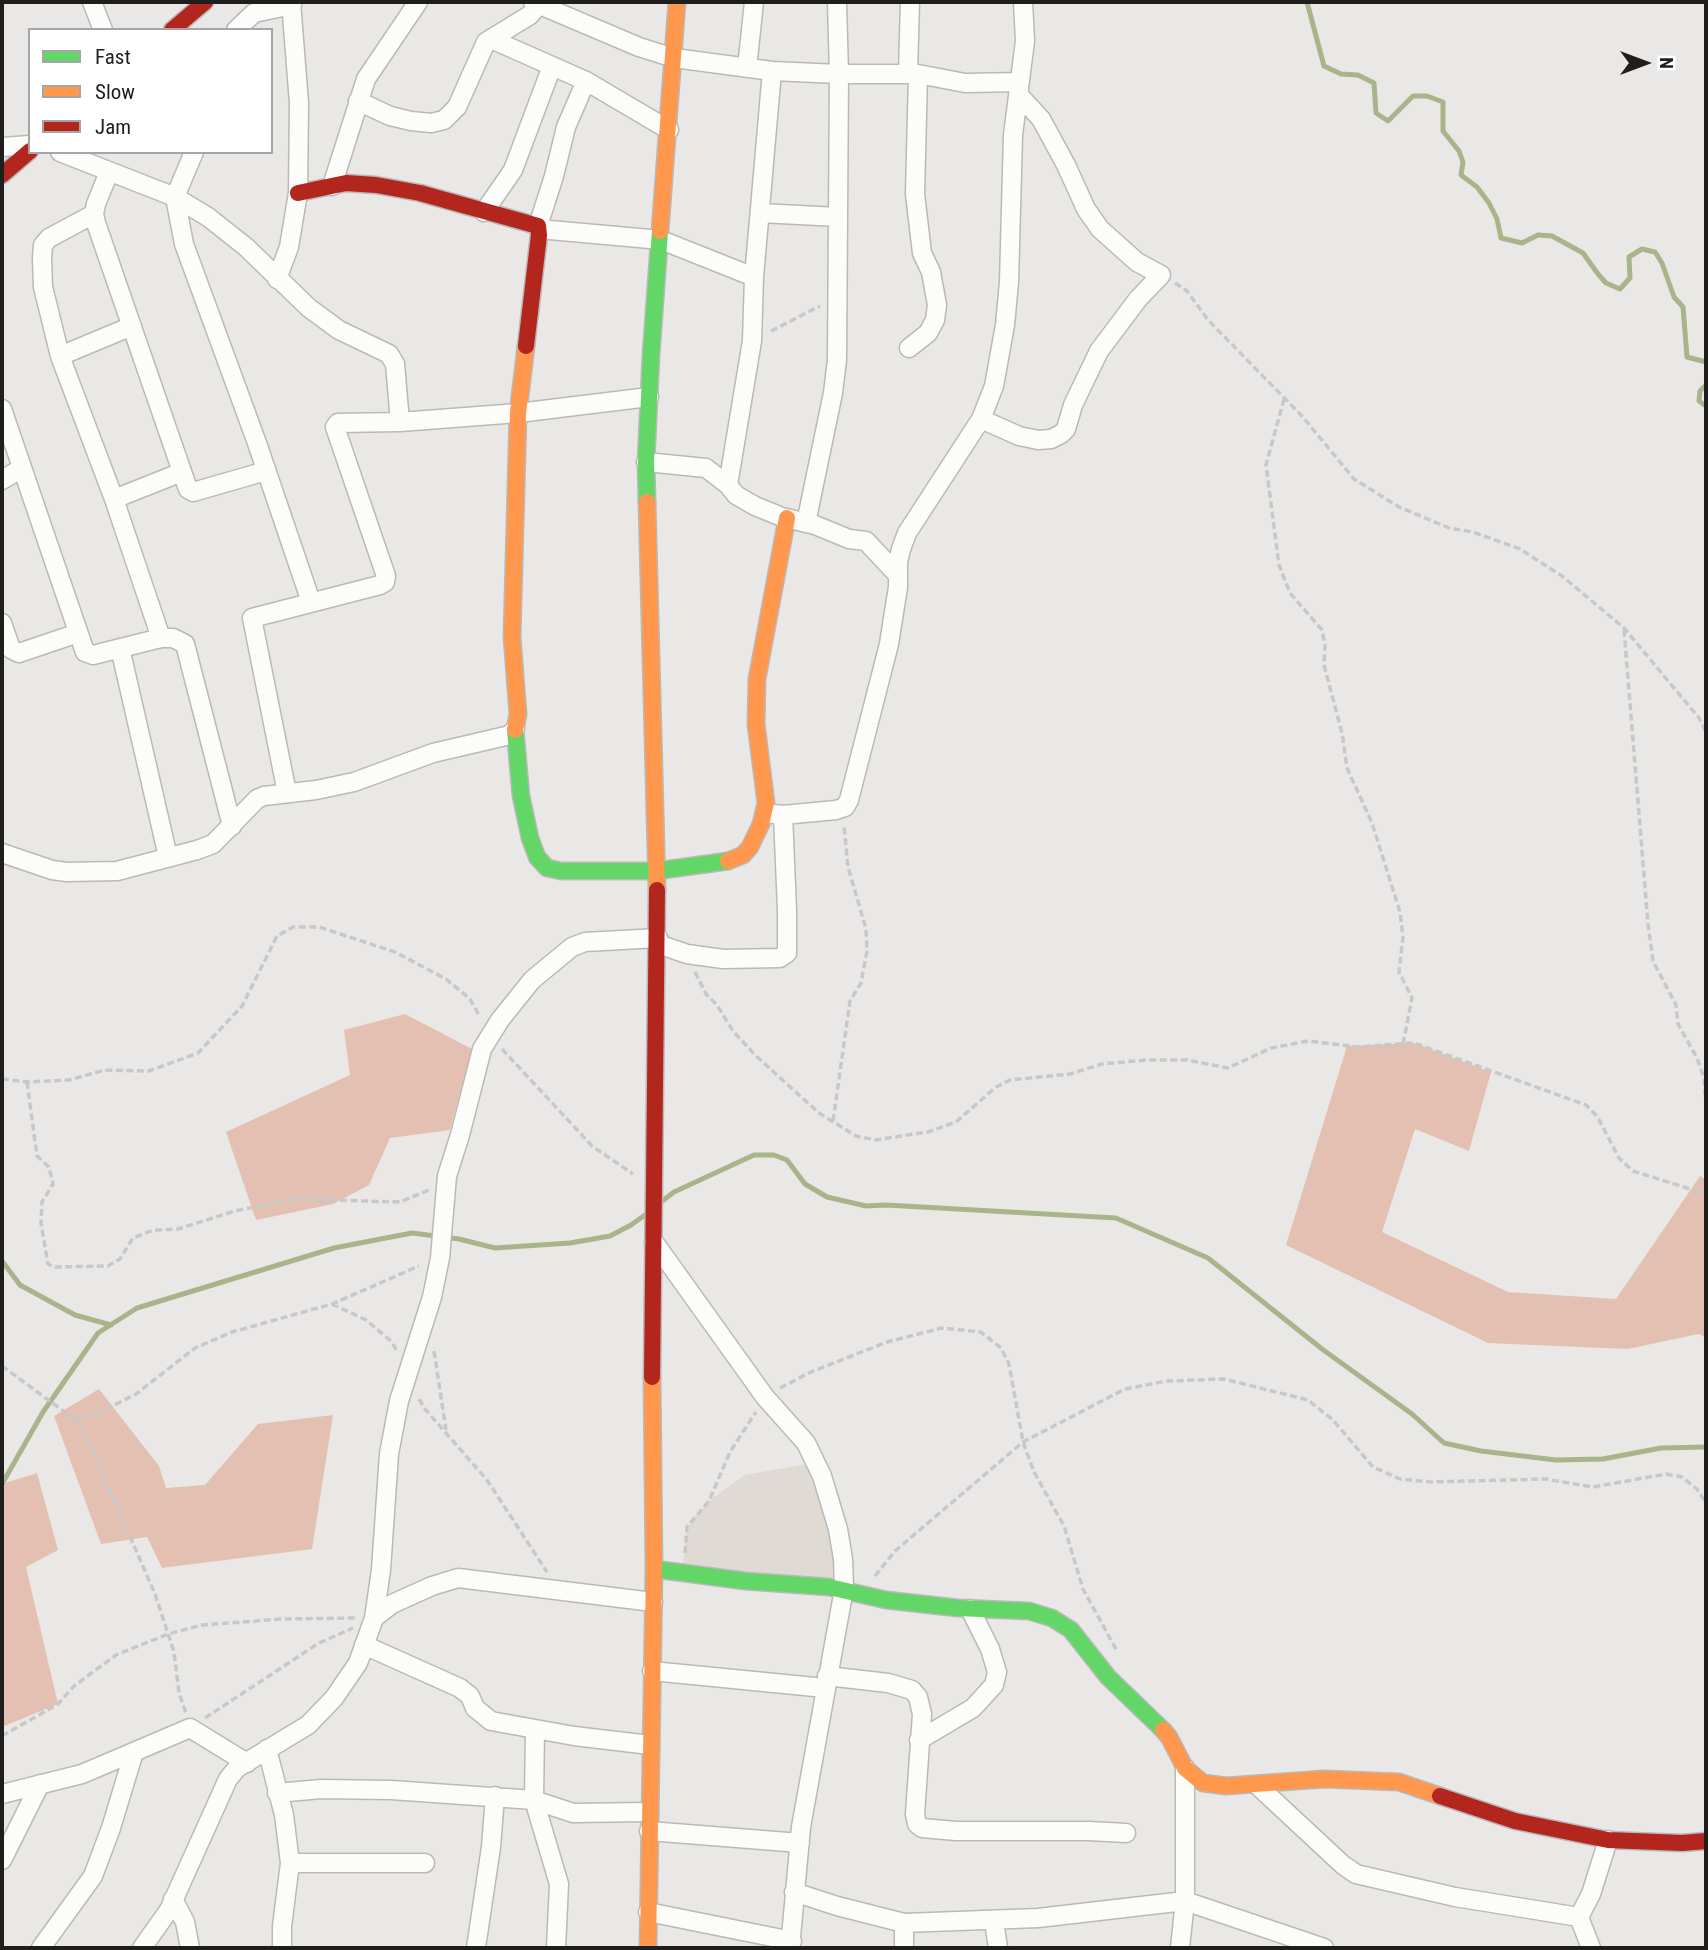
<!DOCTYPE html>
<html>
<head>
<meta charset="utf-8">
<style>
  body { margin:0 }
  #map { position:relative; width:1708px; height:1950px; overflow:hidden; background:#eae8e6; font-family:"Roboto Condensed",sans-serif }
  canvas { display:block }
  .frame { position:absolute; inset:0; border:4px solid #1f1e1c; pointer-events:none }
  .legend { position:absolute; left:28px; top:28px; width:245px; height:126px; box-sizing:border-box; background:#fff; border:2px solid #a5a5a4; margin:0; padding:9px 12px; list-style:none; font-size:21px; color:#1f1e1c }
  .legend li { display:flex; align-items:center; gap:14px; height:35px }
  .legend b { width:35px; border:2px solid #a5a5a4 }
  .north { position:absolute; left:1610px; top:28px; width:70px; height:70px; -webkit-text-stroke:5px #fff; paint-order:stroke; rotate:90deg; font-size:19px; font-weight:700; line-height:28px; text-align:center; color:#1f1e1c }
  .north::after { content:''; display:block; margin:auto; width:24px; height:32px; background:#1f1e1c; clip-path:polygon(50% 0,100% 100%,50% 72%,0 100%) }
</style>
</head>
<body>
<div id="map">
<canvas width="1708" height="1950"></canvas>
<div class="frame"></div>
<ul class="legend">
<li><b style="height:9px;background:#63d668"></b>Fast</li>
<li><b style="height:9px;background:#ff974d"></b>Slow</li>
<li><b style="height:9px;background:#b3261e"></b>Jam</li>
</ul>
<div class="north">N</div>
</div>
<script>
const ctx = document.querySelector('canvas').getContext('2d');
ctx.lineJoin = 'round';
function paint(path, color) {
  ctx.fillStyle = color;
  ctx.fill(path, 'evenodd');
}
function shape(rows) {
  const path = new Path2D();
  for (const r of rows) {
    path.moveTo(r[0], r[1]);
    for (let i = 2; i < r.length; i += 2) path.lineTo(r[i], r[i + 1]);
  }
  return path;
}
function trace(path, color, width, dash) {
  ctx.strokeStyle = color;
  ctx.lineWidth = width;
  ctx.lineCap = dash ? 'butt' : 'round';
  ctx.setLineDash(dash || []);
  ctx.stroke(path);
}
paint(shape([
  [820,1462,848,1584,682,1572,687,1527,709,1501,744,1475]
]), '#dfdbd4');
paint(shape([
  [405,1014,472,1049,450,1130,390,1138,369,1185,333,1204,256,1220,226,1132,350,1075,344,1030],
  [1414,1043,1491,1072,1469,1151,1415,1129,1382,1232,1508,1292,1616,1299,1700,1176,1706,1180,1706,1337,1698,1334,1628,1349,1488,1343,1286,1245,1347,1046],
  [99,1389,159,1466,166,1488,205,1485,258,1424,333,1415,312,1549,162,1568,147,1537,101,1544,54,1416],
  [37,1473,58,1550,26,1567,58,1704,2,1727,2,1484]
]), '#e3c0b1');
trace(shape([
  [1307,2,1324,66,1341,74,1358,75,1374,83,1376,113,1388,121,1413,96,1427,96,1443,102,1443,131,1459,151,1463,162,1461,175,1477,187,1489,203,1497,219,1501,238,1522,243,1538,235,1552,236,1583,253,1598,274,1606,283,1620,289,1630,278,1629,257,1642,249,1655,252,1662,263,1674,297,1683,307,1687,357,1706,362],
  [1706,385,1700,391,1699,401,1706,406],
  [661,1202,674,1192,754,1155,774,1155,787,1160,805,1184,827,1197,866,1206,886,1205,1116,1218,1208,1258,1322,1349,1412,1414,1444,1443,1481,1451,1556,1460,1603,1459,1661,1448,1706,1447],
  [2,1261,20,1285,75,1315,111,1325],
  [2,1484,43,1412,98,1333,137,1308,334,1248,412,1233,459,1239,495,1248,570,1243,610,1236,631,1225,645,1215]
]), '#aab48b', 5);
const street = shape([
  [92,2,103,30],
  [533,2,639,47,674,58,772,71,839,74,918,74,965,83,1020,82],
  [236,30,254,13,292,5],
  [491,39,586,81,669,130],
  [747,68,754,2],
  [908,73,910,2],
  [358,101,390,116,411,121,431,123,444,120,457,107,486,42,530,15,541,2],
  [2,147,30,145],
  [60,152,175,197,208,217,246,247,309,308,339,330,389,354,395,364,400,422,518,413,649,397],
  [194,152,175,197,184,244,257,443,311,602],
  [109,172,96,204,94,214,96,223,188,489,193,492,266,471],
  [332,186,366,79,418,2],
  [484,212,513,170,552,66],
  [760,213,838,217],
  [94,214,49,238,43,245,42,258,43,287,60,356,114,499,161,638],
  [538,226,554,176,566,127,586,81],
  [539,229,661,240,754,277],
  [277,279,289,247,298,193,299,103,291,2],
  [909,348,928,333,935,320,937,305,931,272,922,253,915,194,918,74],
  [60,356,132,326],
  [2,409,85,652,93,655,161,638,173,638,185,644,232,826],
  [981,419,1019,436,1038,440,1051,439,1061,434,1066,429,1073,405,1099,351,1138,299,1161,275,1137,262,1100,229,1086,209,1066,165,1041,119,1018,94],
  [646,462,706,468,728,485,736,495,755,506,782,517,815,525,849,539,866,541,897,574],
  [2,480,22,468],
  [728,485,752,341,754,277,772,71],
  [114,499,182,472],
  [806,523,833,393,837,360,839,74,837,2],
  [2,623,11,649,19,653,78,633],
  [120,648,168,857],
  [287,793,252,618,380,585,385,582,386,576,335,427,338,423,400,422],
  [765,813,783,815,836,810,845,807,849,800,889,644,898,587,898,562,901,549,907,533,981,419,994,386,1005,325,1009,282,1013,135,1025,41,1023,2],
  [2,853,52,870,67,872,117,871,197,850,213,844,257,799,264,796,316,790,354,782,433,753,510,735,515,729],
  [658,944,687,954,723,959,780,958,787,953,787,910,783,815],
  [654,1242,765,1397,806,1443,822,1476,838,1529,843,1559,844,1589,801,1827,790,1948],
  [374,1618,381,1570,389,1454,399,1401,432,1297,440,1258,447,1176,460,1135,482,1049,500,1020,532,980,572,947,585,942,658,938],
  [364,1645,460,1688,470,1696,475,1708,491,1721,574,1736,650,1745],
  [652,1671,825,1688],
  [827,1676,888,1683,912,1690,918,1697,922,1714,915,1814,917,1824,922,1828,956,1831,1089,1831,1126,1833],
  [919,1740,973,1708,994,1685,997,1672,990,1649,970,1609],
  [267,1749,284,1815,290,1863,282,1926,282,1948],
  [1257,1785,1343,1865,1356,1874,1455,1897,1579,1917],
  [277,1793,321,1789,391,1790,534,1800,535,1730],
  [2,1794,82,1774,190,1728,247,1763],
  [649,1831,800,1843],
  [2,1860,40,1784],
  [290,1863,425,1863],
  [794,1892,837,1906,904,1923,1038,1918,1185,1901,1324,1948],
  [173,1899,185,1922,190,1948],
  [648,1912,792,1941],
  [994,1921,998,1948],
  [41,1948,93,1876,111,1828,134,1752],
  [142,1948,169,1910,228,1779,237,1768,308,1725,334,1698,358,1663,374,1618,392,1604,432,1586,458,1578,653,1602],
  [476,1948,491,1847,495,1796],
  [556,1948,559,1884,534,1800,573,1813,649,1812],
  [904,1948,904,1923],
  [1180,1948,1185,1901,1185,1768],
  [1591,1948,1579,1917,1591,1894,1608,1840]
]);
const fast = shape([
  [647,502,646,462,651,355,660,231],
  [515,730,521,796,530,838,537,857,547,868,561,871,656,871,728,861],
  [654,1569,745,1581,829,1587,886,1600,958,1608,1029,1611,1052,1618,1071,1630,1108,1677,1163,1730]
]);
const slow = shape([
  [660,231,677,2],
  [647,502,657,890],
  [515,730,518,714,512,637,518,413,526,346],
  [728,861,743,855,750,847,761,824,766,803,756,724,757,679,787,518],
  [1163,1730,1169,1737,1185,1768,1203,1783,1226,1786,1324,1779,1399,1782,1440,1796],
  [648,1948,654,1569,652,1377]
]);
const jam = shape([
  [172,30,205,2],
  [2,175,30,151],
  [298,193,346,183,376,185,420,193,538,226,539,235,526,346],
  [652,1377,657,890],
  [1440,1796,1515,1821,1608,1840,1682,1843,1706,1841]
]);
trace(street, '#bab9b7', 21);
trace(fast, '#bab9b7', 19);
trace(slow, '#bab9b7', 19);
trace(jam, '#bab9b7', 19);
trace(shape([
  [1175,283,1187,291,1208,320,1302,416,1354,479,1399,507,1449,528,1473,532,1520,549,1562,576,1624,628,1699,718,1706,732],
  [771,331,820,306],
  [1284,399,1266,465,1279,565,1290,593,1322,630,1325,645,1324,665,1342,733,1347,768,1372,823,1400,912,1403,937,1399,972,1412,998,1403,1044],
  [1624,630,1648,924,1653,961,1676,1005,1678,1024,1697,1058,1704,1078,1706,1105],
  [695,972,706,994,717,1005,733,1031,756,1056,819,1113,856,1136,875,1140,928,1132,956,1122,996,1087,1010,1080,1070,1074,1102,1064,1146,1060,1187,1060,1228,1068,1271,1048,1308,1041,1357,1047,1414,1043,1586,1105,1597,1116,1619,1158,1633,1171,1706,1194],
  [502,1049,592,1146,633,1174],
  [2,1079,27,1082,69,1080,105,1070,149,1071,198,1053,242,1006,277,936,293,927,319,927,395,952,446,979,470,999,480,1017],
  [27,1082,37,1156,49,1167,53,1184,42,1202,41,1223,48,1264,55,1267,108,1266,120,1259,133,1238,153,1230,178,1229,235,1211,293,1199,400,1202,429,1190],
  [833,1121,850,1001,861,983,867,951,866,929,848,867,844,826],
  [332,1304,366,1320,391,1341,397,1351],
  [434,1351,446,1430],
  [2,1366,81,1424,155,1594,174,1652,179,1693,186,1713],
  [780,1388,811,1372,887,1342,942,1328,981,1332,1001,1348,1009,1364,1023,1442,1034,1472,1064,1526,1083,1589,1117,1651],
  [419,1399,425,1409,487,1480,547,1572],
  [76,1419,99,1413,136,1394,195,1348,232,1332,332,1304,419,1266],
  [685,1553,687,1527,709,1501,730,1452,756,1412],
  [875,1576,895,1551,1023,1442,1125,1389,1167,1381,1224,1379,1308,1400,1333,1420,1373,1467,1400,1479,1431,1482,1545,1479,1593,1487,1666,1474,1682,1477,1697,1489,1706,1503],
  [205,1718,319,1643,353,1628],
  [2,1736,58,1704,74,1686,116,1655,168,1634,202,1625,282,1619,355,1618]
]), '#c9c8c8', 3.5, [7, 3.5]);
trace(street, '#fcfcfb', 18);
trace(fast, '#63d668', 16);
trace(slow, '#ff974d', 16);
trace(jam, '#b3261e', 16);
</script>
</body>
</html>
